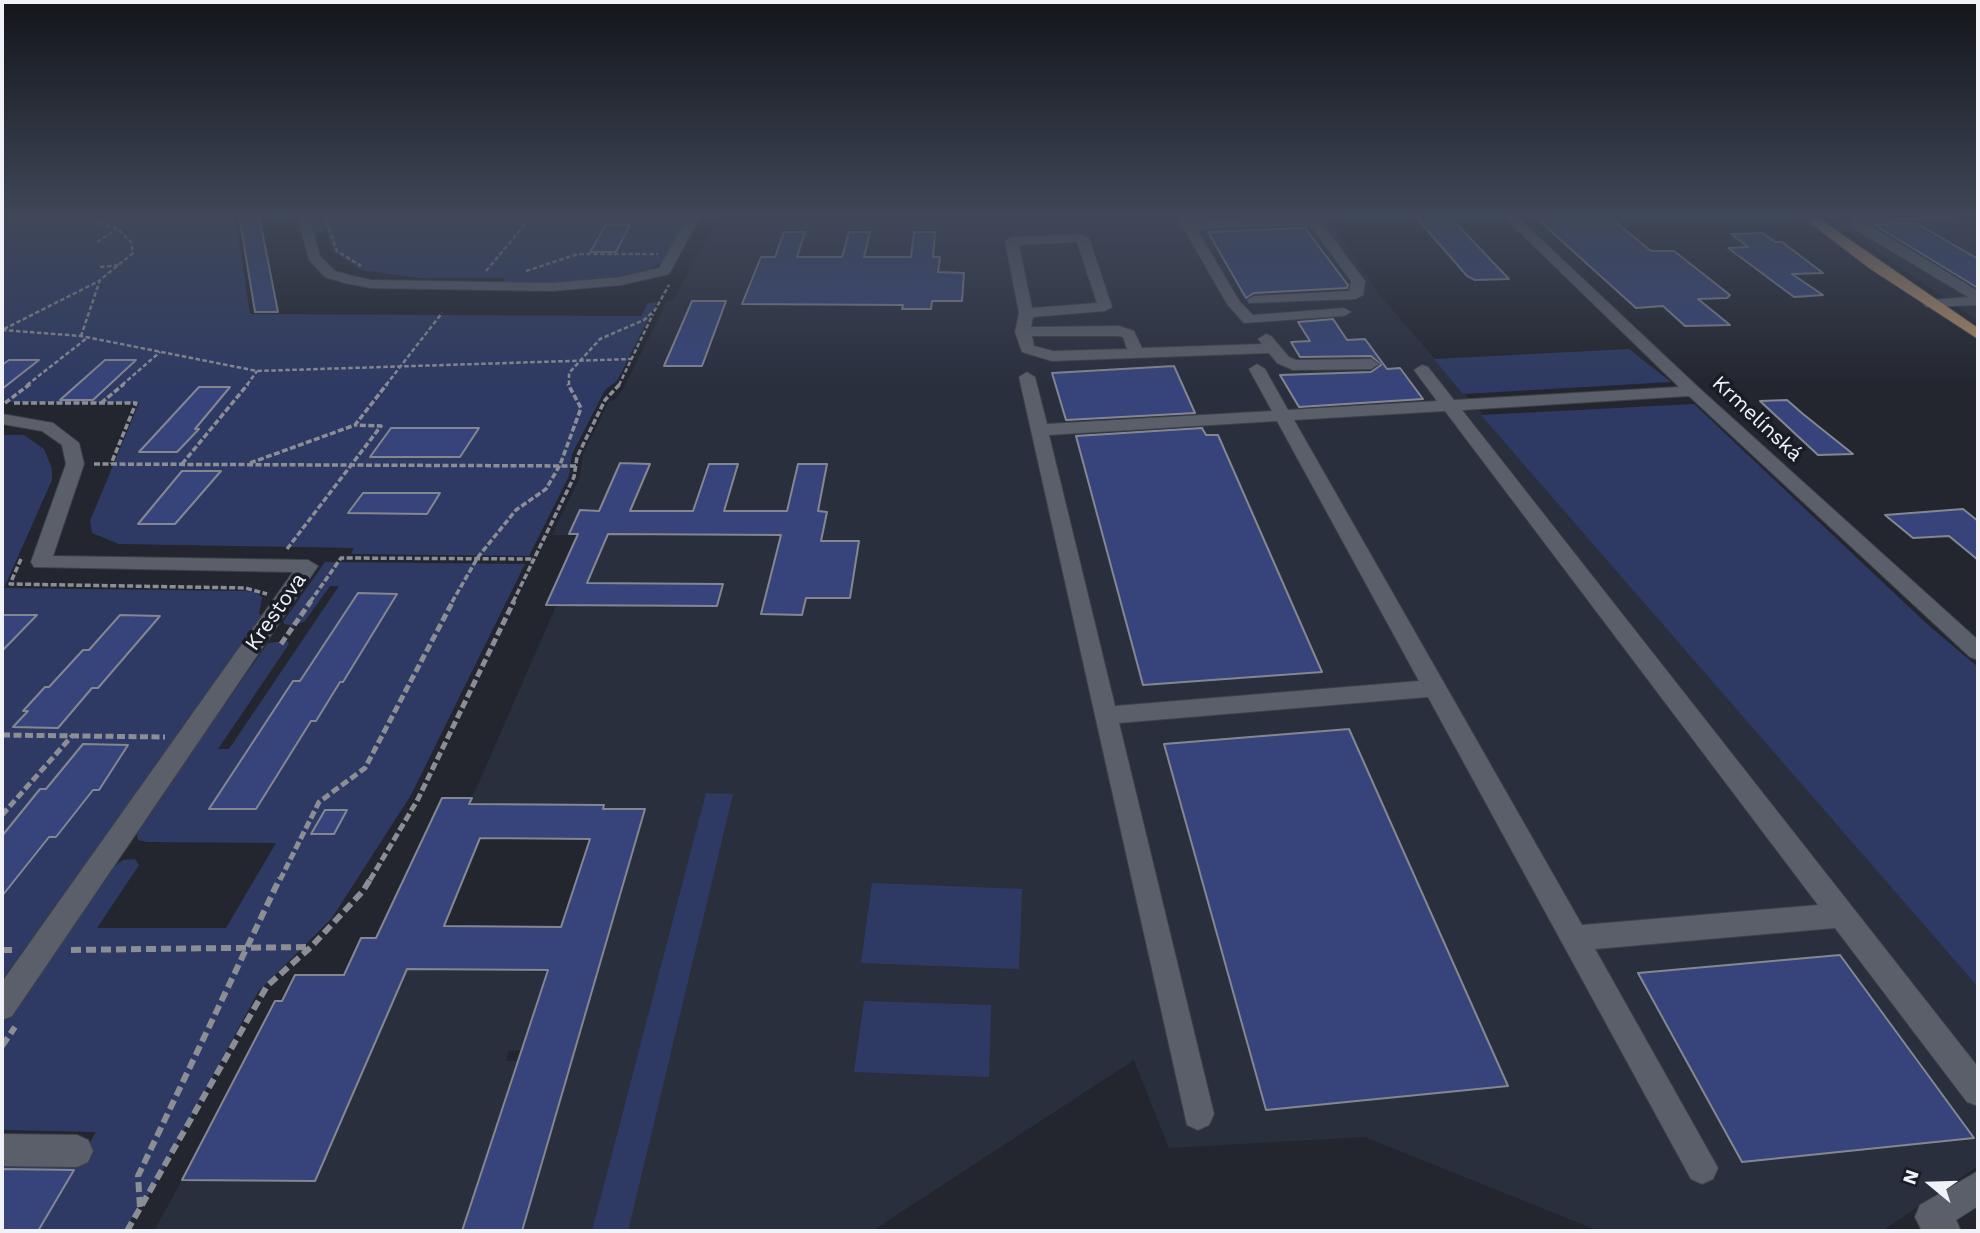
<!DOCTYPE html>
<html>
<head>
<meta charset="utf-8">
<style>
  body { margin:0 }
  #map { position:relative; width:1980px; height:1233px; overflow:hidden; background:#23262f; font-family:"Work Sans",sans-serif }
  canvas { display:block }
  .frame { position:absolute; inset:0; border:4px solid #f0f2f8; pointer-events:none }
  .north { position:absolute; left:1896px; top:1149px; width:70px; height:70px; -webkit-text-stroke:5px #191c25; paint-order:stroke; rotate:289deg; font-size:19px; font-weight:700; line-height:28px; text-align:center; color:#f0f2f8 }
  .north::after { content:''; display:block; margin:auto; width:24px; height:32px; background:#f0f2f8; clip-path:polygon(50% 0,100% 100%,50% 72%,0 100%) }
</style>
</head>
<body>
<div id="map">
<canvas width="1980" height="1233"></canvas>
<div class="frame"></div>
<div class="north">N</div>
</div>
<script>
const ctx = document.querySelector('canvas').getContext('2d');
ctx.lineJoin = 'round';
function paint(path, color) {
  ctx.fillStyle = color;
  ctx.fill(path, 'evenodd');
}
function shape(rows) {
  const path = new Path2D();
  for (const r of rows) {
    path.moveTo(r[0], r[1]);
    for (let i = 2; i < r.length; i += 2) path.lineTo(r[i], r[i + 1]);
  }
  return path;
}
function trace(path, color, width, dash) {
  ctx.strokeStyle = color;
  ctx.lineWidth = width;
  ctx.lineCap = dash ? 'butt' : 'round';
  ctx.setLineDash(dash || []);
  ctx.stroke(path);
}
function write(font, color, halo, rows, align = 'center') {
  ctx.font = font + ' "Work Sans",sans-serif';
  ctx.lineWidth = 7;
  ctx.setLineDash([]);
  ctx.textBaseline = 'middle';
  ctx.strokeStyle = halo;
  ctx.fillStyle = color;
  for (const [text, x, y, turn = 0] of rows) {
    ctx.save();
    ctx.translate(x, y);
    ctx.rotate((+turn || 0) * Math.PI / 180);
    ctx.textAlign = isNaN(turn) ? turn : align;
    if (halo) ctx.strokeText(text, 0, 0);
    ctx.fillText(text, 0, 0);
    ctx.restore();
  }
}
paint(shape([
  [720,215,1327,215,1377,292,1978,987,1978,1166,1882,1231,1599,1231,1365,1137,1169,1148,1134,1060,872,1231,522,1231,642,810,603,809,602,805,469,805,556,606,717,606,587,583,606,535,780,536,761,615,802,615,801,598,850,598,821,541,826,512,817,512,826,465,797,464,786,512,720,522,737,464,708,464,692,511,665,511,661,521,625,522,648,464,620,464,598,511,579,511,568,535,552,535,580,477,583,454,609,401,615,400,623,389,667,301,673,300],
  [1829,215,1978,215,1978,321,1827,217],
  [397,968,546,972,521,1050,509,1051,506,1061,517,1061,462,1231,154,1231,182,1180,314,1182,392,1003]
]), '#2a2f3e');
paint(shape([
  [2,215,235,215,250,314,641,316,648,303,657,302,617,381,605,390,572,454,569,476,529,556,351,554,354,548,119,544,92,533,90,521,139,403,2,402],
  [310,215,689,215,690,217,664,261,643,273,565,283,502,284,505,278,417,278,361,270,334,252,326,231,316,233],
  [1629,349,1671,382,1463,394,1434,359],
  [1694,404,1927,624,1978,667,1978,987,1481,415],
  [2,435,24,435,44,449,52,469,52,480,4,588,244,591,255,592,262,597,259,614,266,617,2,980],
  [325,562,525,564,411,795,332,918,258,992,153,1188,123,1231,2,1231,2,1164,77,1165,96,1132,2,1130,2,1020,107,871,123,860,135,859,139,865,97,928,226,928,276,843,147,842,138,840,136,830,268,643,287,641,289,644,218,749,229,749,339,586,330,586,305,621,293,626,285,624,283,622],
  [706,793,733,794,628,1231,592,1231],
  [872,883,1022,889,1019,969,861,963],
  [864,1001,991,1005,989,1077,854,1072]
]), '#2f3a64');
const building = shape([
  [239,215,259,215,278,312,255,312,239,215],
  [1414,215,1448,215,1509,279,1475,280,1467,276,1414,215],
  [1533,215,1607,215,1651,251,1674,251,1730,295,1727,298,1698,299,1730,325,1685,326,1663,306,1636,308,1533,215],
  [1916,223,1978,259,1978,288,1873,224,1916,223],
  [606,225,630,225,616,252,590,252,606,225],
  [1305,228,1348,285,1347,288,1254,293,1246,298,1208,232,1305,228],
  [784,232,805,232,797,257,842,257,849,232,870,232,864,257,911,257,914,232,935,232,933,257,940,257,938,272,964,273,962,301,932,301,931,309,902,309,903,305,742,304,761,257,775,257,784,232],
  [1763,233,1775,242,1782,242,1823,273,1792,274,1823,295,1794,297,1728,248,1748,247,1731,234,1763,233],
  [692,301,726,301,702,366,664,366,692,301],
  [1333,319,1347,340,1365,339,1387,369,1400,368,1423,399,1299,407,1280,375,1371,372,1381,365,1371,356,1300,357,1291,342,1310,341,1298,322,1333,319],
  [9,360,39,360,2,389,2,365,9,360],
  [105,360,136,360,93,400,60,400,105,360],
  [1174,366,1195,413,1066,420,1052,373,1174,366],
  [199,387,230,387,195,429,199,429,177,452,139,452,199,387],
  [1787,400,1803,414,1853,454,1818,455,1760,401,1787,400],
  [391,428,479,428,460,457,370,457,391,428],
  [1202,428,1206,435,1218,435,1322,672,1143,685,1076,436,1202,428],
  [620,463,650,464,630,511,693,511,709,464,738,464,724,511,787,511,798,464,827,464,818,511,827,512,821,541,859,541,850,598,806,598,802,615,761,614,781,535,608,534,587,583,723,584,717,606,546,605,578,534,569,534,580,510,599,511,620,463],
  [182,471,221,471,175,524,138,524,182,471],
  [363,493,440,493,427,514,348,513,363,493],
  [1963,509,1978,521,1978,560,1949,536,1913,538,1885,515,1963,509],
  [358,593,397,594,343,682,340,682,316,721,311,721,256,809,209,809,293,681,300,681,358,593],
  [2,615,37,615,2,651,2,615],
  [120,615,160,616,98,688,92,688,58,728,13,727,28,711,23,711,45,687,49,687,83,650,89,650,120,615],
  [1349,729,1508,1086,1266,1110,1164,744,1349,729],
  [83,744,128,745,99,790,93,790,56,837,49,837,2,896,2,836,40,789,46,789,83,744],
  [442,798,472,798,469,804,604,805,603,809,645,809,522,1231,462,1231,548,970,407,969,315,1181,182,1180,275,1001,282,1001,295,975,344,975,361,938,376,938,442,798],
  [480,838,590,839,561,927,444,926,480,838],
  [325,810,347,810,334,834,311,834,325,810],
  [1840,955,1974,1138,1742,1162,1638,973,1840,955],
  [2,1169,74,1170,38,1231,2,1231,2,1169]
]);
paint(building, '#37447b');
trace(building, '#838792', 2);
const minor = shape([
  [297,215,309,215,320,256,335,271,352,276,371,280,552,283,621,277,659,268,689,215,701,215,669,274,621,285,552,291,371,288,345,283,325,277,309,260,297,215],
  [1185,215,1199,215,1192,221,1194,224,1213,220,1324,215,1320,221,1365,281,1363,295,1356,299,1249,303,1247,300,1254,296,1349,291,1351,281,1310,225,1213,228,1198,231,1240,302,1253,315,1344,308,1351,312,1344,316,1244,323,1227,304,1179,220,1185,215],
  [1502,215,1515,215,1699,388,1978,640,1978,660,1970,657,1689,396,1462,410,1978,1067,1978,1106,1967,1102,1835,928,1595,949,1718,1168,1713,1179,1702,1184,1691,1179,1428,697,1119,723,1214,1114,1209,1125,1198,1130,1187,1125,1019,377,1027,372,1035,377,1047,424,1272,411,1249,369,1257,364,1265,369,1288,410,1437,401,1414,370,1422,365,1428,367,1454,400,1679,387,1502,215],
  [1445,411,1818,905,1582,925,1294,420,1445,411],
  [1277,421,1419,681,1115,706,1049,435,1277,421],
  [1858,215,1960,215,1954,219,1864,222,1978,291,1978,305,1926,307,1924,304,1931,300,1968,297,1853,228,1851,220,1858,215],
  [1082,234,1089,238,1112,307,1105,311,1033,317,1031,327,1119,326,1134,331,1142,348,1262,344,1258,339,1266,334,1271,336,1289,357,1296,360,1371,359,1379,364,1371,369,1293,370,1277,363,1269,353,1052,361,1022,352,1015,332,1019,313,1005,241,1012,237,1082,234],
  [1077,242,1097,303,1032,308,1019,245,1077,242],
  [1032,336,1118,336,1123,337,1127,349,1053,351,1034,346,1032,336],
  [2,414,53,423,79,443,84,464,53,556,308,560,318,566,12,1016,2,1020,2,982,293,572,34,567,31,562,66,464,62,445,42,431,2,424,2,414],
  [2,1134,77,1135,88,1140,93,1151,88,1162,77,1167,2,1166,2,1134],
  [1978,1171,1978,1206,1956,1220,1961,1231,1922,1231,1915,1217,1920,1205,1978,1171]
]);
const major = shape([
  [1800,215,1814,215,1978,328,1978,339,1869,268,1800,215]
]);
trace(minor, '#3e4148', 2);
trace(major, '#3e4148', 2);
trace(shape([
  [16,215,87,219,118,229,131,242,133,253,100,280,81,336],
  [324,215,337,251,361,266],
  [97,242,117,229],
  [100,267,121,265],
  [486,271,533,215],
  [526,271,578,254,658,254],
  [4,329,99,281],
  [2,330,81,336,257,371,632,359],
  [27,385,87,338],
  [122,385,160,352],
  [247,385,257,371],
  [386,385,442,313],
  [569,385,569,373,600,339,644,320,655,310,669,285],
  [619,385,653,314]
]), '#8b8e95', 2.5, [4.5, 2.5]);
trace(shape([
  [5,403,30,384],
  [14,403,136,403,111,464],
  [101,403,124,384],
  [250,463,355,425,387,384],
  [94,464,576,466],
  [182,464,248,384],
  [287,549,381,426,356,425],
  [21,559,10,584,245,588,267,594],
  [310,602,341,558,533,559],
  [452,602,478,557,516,510,546,489,560,465,581,408,568,384],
  [513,602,574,477,577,457,605,400,620,384]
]), '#8b8e95', 3.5, [6, 2.5]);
trace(shape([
  [281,644,311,601],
  [2,735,165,737],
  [2,815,72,736],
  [280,880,319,802,365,768,453,601],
  [370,880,417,801,514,601]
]), '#8b8e95', 5, [8, 3.5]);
trace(shape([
  [2,950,13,950],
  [71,950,310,947],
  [2,1046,15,1027],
  [140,1207,138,1176,280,878],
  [127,1231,267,986,311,947,363,891,371,878]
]), '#8b8e95', 6, [10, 5]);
paint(minor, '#5b5f6a');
paint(major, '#b28e66');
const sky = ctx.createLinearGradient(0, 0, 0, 387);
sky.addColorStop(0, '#13151a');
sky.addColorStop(0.56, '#3f4758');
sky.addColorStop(1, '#3f475800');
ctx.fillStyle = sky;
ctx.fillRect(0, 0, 1980, 387);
write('21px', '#f0f2f8', '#191c25', [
  ["Krmelínská",1757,419,43],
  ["Krestova",276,612,-55]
]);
</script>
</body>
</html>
